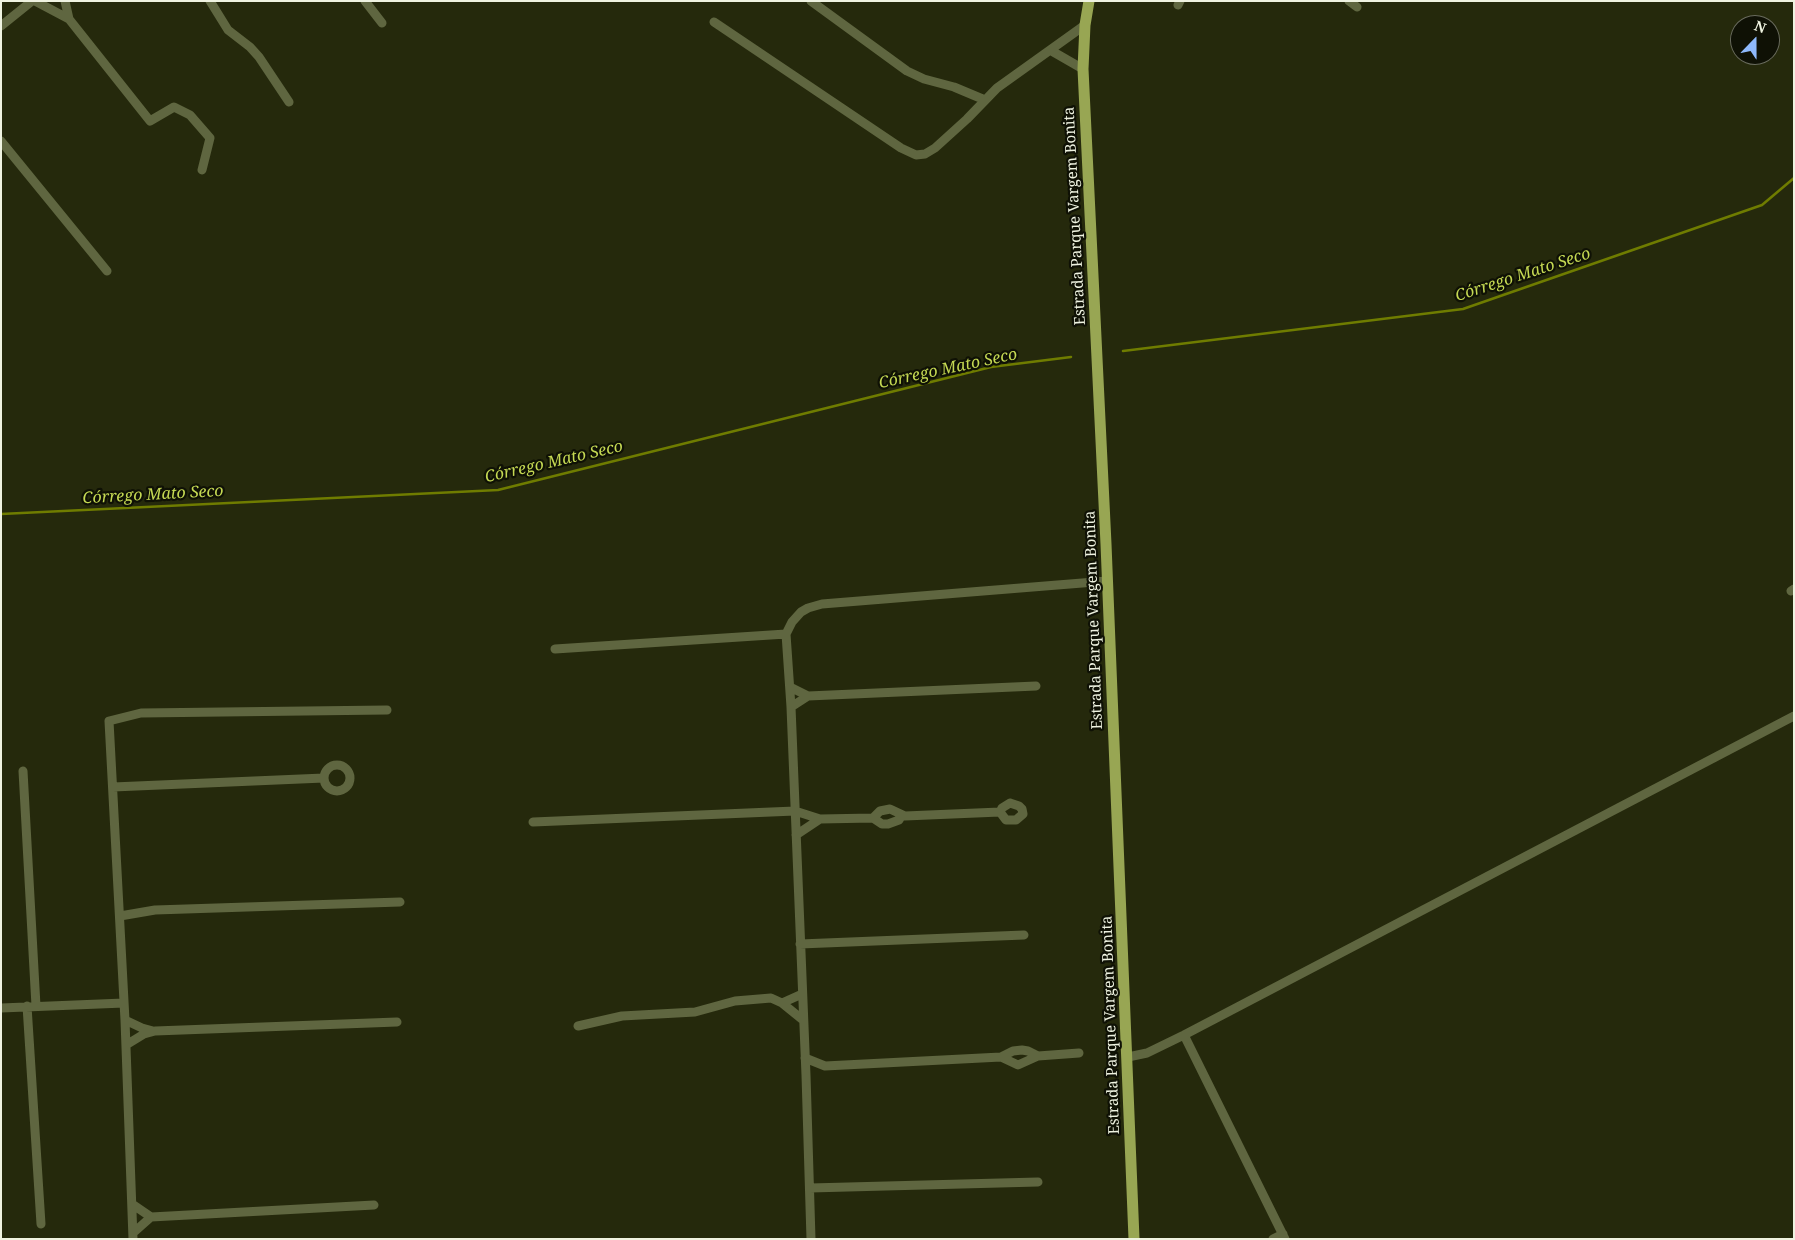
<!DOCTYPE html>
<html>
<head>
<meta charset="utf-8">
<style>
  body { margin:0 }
  #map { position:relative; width:1795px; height:1240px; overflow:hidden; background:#25290c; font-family:"Noto Serif",serif }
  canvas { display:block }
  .frame { position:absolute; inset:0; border:2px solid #eff3e1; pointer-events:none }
  .north { position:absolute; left:1730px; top:15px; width:50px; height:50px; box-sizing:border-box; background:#0f1105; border:1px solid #696b5d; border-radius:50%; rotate:22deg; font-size:14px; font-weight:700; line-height:20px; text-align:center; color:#eff3e1 }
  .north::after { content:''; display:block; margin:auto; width:18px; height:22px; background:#8eb9fc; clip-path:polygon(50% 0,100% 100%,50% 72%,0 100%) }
</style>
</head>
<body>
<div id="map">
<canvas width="1795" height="1240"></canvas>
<div class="frame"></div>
<div class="north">N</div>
</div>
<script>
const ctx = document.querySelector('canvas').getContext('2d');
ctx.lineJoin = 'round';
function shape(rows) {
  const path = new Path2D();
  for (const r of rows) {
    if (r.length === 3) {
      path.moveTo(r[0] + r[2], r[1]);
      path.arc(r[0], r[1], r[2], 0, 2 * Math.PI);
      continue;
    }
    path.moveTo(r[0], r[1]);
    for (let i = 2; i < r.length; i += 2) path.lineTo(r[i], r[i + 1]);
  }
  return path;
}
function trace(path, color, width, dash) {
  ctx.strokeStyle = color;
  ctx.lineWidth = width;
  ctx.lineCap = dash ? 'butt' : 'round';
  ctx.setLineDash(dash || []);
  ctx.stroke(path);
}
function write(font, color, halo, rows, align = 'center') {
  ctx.font = font + ' "Noto Serif",serif';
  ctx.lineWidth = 4.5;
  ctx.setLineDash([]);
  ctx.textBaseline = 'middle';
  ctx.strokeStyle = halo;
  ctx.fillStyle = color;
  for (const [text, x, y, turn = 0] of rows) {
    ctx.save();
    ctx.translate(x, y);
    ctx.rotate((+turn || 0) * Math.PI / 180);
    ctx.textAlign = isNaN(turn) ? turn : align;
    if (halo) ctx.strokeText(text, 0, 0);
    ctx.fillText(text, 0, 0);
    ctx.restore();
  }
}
trace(shape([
  [1123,351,1463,309,1762,205,1794,178],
  [1,514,498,490,991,367,1071,357]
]), '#6f7c00', 2.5);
trace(shape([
  [35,1,69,19,150,121,174,107,190,115,210,138,202,170],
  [65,1,69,19],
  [210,1,228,30,250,47,259,57,289,102],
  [365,1,382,23],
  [811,1,907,71,924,79,954,87,985,100],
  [1349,1,1357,7],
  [1178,5,1180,1],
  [714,22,901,148,916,155,925,154,935,148,967,119,997,88,1085,25],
  [1,26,32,1],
  [1050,50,1083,69],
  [1,141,107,271],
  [1791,591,1794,589],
  [555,649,786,634],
  [790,687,808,696],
  [791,707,808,696,1036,686],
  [337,778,13],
  [23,771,36,1006],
  [113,787,324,778],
  [1010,803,1019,806,1022,809,1023,814,1016,820,1006,820,1000,812,1002,808,1010,803],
  [873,818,880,811,890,809,905,816,1000,812],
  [533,822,795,811,820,819,873,818,882,824,888,824,899,820,902,815],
  [796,835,820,819],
  [120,916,155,910,400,902],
  [800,944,1024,935],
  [782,1003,802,994],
  [27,1006,41,1224],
  [1,1008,124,1003],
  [125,1020,142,1028,153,1031],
  [578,1026,622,1016,695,1012,735,1001,771,998,782,1003,803,1020],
  [1184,1035,1285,1239],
  [126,1045,144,1034,155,1031,397,1022],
  [1001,1057,1013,1051,1022,1050,1028,1051,1038,1056],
  [1128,1057,1147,1053,1184,1035,1794,716],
  [805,1058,825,1066,1001,1057,1018,1065,1038,1056,1079,1053],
  [810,1188,1038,1182],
  [132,1204,151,1217],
  [133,1233,151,1217,374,1205],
  [133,1239,125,1020,109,721,141,713,387,710],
  [811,1239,806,1075,791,707,786,634,792,622,801,612,808,608,822,604,1107,581],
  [1273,1239,1283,1234]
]), '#5f6640', 9);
trace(shape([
  [1089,1,1085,25,1083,69,1106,544,1134,1239]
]), '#98a653', 11);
write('15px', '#eff3e1', '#0f1105', [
  ["Estrada Parque Vargem Bonita",1075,216,-93],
  ["Estrada Parque Vargem Bonita",1094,620,-92],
  ["Estrada Parque Vargem Bonita",1111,1025,-92]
]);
write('italic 16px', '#c5d953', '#0f1105', [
  ["Córrego Mato Seco",1523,275,-18],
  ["Córrego Mato Seco",948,369,-12],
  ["Córrego Mato Seco",554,462,-13],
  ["Córrego Mato Seco",153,495,-3]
]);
</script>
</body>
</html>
